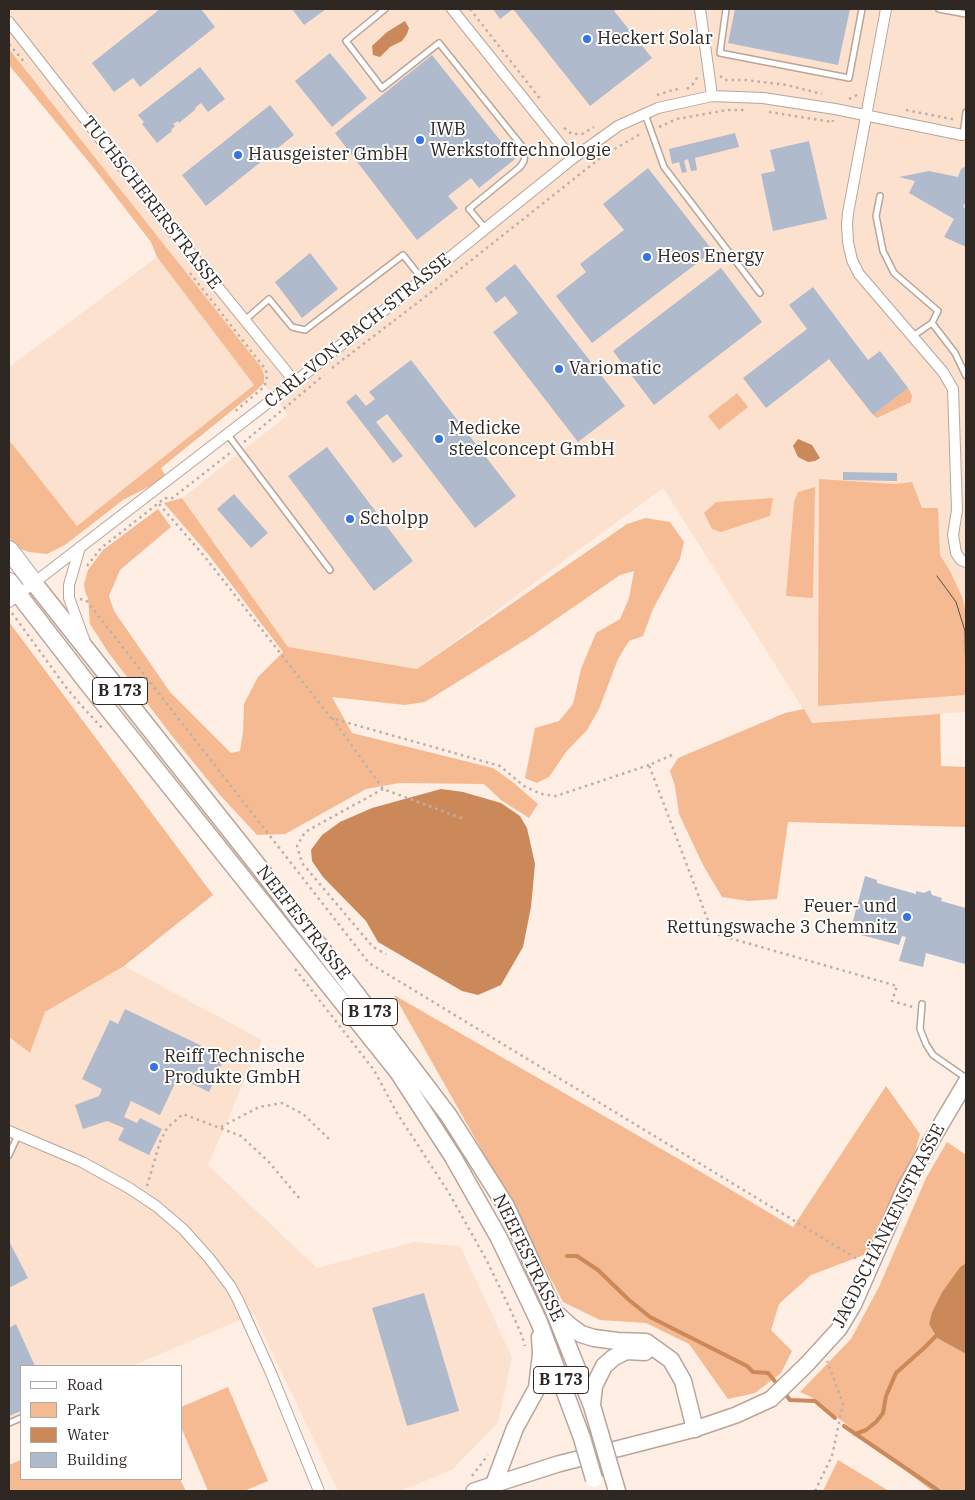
<!DOCTYPE html>
<html>
<head>
<meta charset="utf-8">
<style>
  body { margin:0 }
  #map { position:relative; width:975px; height:1500px; overflow:hidden; background:#feeee3; font-family:"IBM Plex Serif",serif }
  canvas { display:block }
  .frame { position:absolute; inset:0; border:10px solid #2e2722; pointer-events:none }
  .legend { position:absolute; left:20px; top:1365px; width:162px; height:115px; box-sizing:border-box; background:#fff; border:1px solid #aba9a7; margin:0; padding:6px 9px; list-style:none; font-size:15px; color:#2e2722 }
  .legend li { display:flex; align-items:center; gap:10px; height:25px }
  .legend b { width:25px; border:1px solid #aba9a7 }
</style>
</head>
<body>
<div id="map">
<canvas width="975" height="1500"></canvas>
<div class="frame"></div>
<ul class="legend">
<li><b style="height:6px;background:#fff"></b>Road</li>
<li><b style="height:14px;background:#f5ba91"></b>Park</li>
<li><b style="height:14px;background:#cb8859"></b>Water</li>
<li><b style="height:14px;background:#afbacd"></b>Building</li>
</ul>
</div>
<script>
const ctx = document.querySelector('canvas').getContext('2d');
ctx.lineJoin = 'round';
function paint(path, color) {
  ctx.fillStyle = color;
  ctx.fill(path, 'evenodd');
}
function shape(rows) {
  const path = new Path2D();
  for (const r of rows) {
    path.moveTo(r[0], r[1]);
    for (let i = 2; i < r.length; i += 2) path.lineTo(r[i], r[i + 1]);
  }
  return path;
}
function trace(path, color, width, dash) {
  ctx.strokeStyle = color;
  ctx.lineWidth = width;
  ctx.lineCap = dash ? 'butt' : 'round';
  ctx.setLineDash(dash || []);
  ctx.stroke(path);
}
function write(font, color, halo, rows, align = 'center') {
  ctx.font = font + ' "IBM Plex Serif",serif';
  ctx.lineWidth = 4;
  ctx.setLineDash([]);
  ctx.textBaseline = 'middle';
  ctx.strokeStyle = halo;
  ctx.fillStyle = color;
  for (const [text, x, y, turn = 0] of rows) {
    ctx.save();
    ctx.translate(x, y);
    ctx.rotate((+turn || 0) * Math.PI / 180);
    ctx.textAlign = isNaN(turn) ? turn : align;
    if (halo) ctx.strokeText(text, 0, 0);
    ctx.fillText(text, 0, 0);
    ctx.restore();
  }
}
paint(shape([
  [9,9,966,9,966,712,812,723,663,488,417,669,288,647,182,498,288,415,93,167,9,65],
  [157,257,254,385,77,526,9,440,9,367],
  [124,966,262,1040,208,1165,317,1268,414,1242,460,1246,512,1357,498,1423,452,1470,401,1491,338,1491,254,1314,132,1366,21,1366,21,1414,9,1419,9,1037,30,1053,45,1012]
]), '#fde1cf');
paint(shape([
  [9,49,261,367,264,375,264,383,256,391,161,468,165,475,152,485,123,500,65,545,47,554,29,552,21,549,9,538,9,440,77,526,254,385,157,257,151,242,93,167,9,65],
  [908,388,912,395,911,402,877,418,873,415],
  [737,393,748,407,719,430,708,416],
  [819,479,894,484,912,482,922,508,938,508,940,555,950,571,962,597,966,612,966,695,818,706],
  [815,487,813,598,786,596,794,502,798,492],
  [182,498,288,647,417,669,627,524,646,518,670,522,684,542,680,559,653,609,643,636,629,641,618,659,599,709,587,730,566,752,549,777,537,783,525,778,535,728,559,721,573,704,581,669,596,633,620,619,629,598,634,571,620,575,530,637,425,702,405,705,332,697,352,733,493,768,514,783,538,804,529,818,501,800,484,784,399,783,366,789,285,834,257,835,220,795,172,736,108,652,90,624,88,598,85,592,84,584,88,570,103,550,158,509,171,527,120,570,109,596,114,611,170,692,231,753,240,751,243,732,244,704,258,677,283,652,208,554,164,503],
  [773,498,770,516,721,532,712,529,704,513,716,502],
  [9,622,213,895,124,966,45,1012,30,1053,9,1037],
  [804,709,812,723,940,714,941,766,966,767,966,827,788,822,777,899,748,901,722,897,703,865,679,814,675,786,670,771,678,758,785,713],
  [394,995,696,1169,793,1227,886,1086,920,1134,913,1159,869,1253,811,1275,779,1304,771,1330,792,1351,781,1373,755,1393,728,1399,689,1344,646,1323,600,1320,563,1302,506,1193],
  [947,1142,966,1155,966,1263,960,1267,942,1292,932,1312,929,1324,937,1338,966,1354,966,1491,932,1491,811,1397,800,1392,851,1339,879,1287,926,1178],
  [228,1387,268,1481,244,1491,208,1491,181,1427,181,1407],
  [21,1460,21,1479,180,1479,186,1491,9,1491,9,1465],
  [838,1460,889,1491,823,1491]
]), '#f5ba91');
paint(shape([
  [405,21,409,28,407,34,402,41,390,47,380,57,373,55,372,46,387,32],
  [798,439,812,445,820,458,815,461,808,462,798,457,793,446],
  [441,789,463,792,501,803,520,816,527,828,535,864,531,907,523,947,501,985,478,995,462,991,378,942,366,921,323,877,312,861,311,850,322,835,340,822,372,808],
  [966,1263,966,1354,937,1338,929,1324,932,1312,942,1292,960,1267]
]), '#cb8859');
trace(shape([
  [567,1256,577,1256,598,1270,629,1300,650,1317,747,1366,753,1372,768,1373,778,1385],
  [783,1391,790,1400,815,1401,835,1418],
  [844,1426,939,1491],
  [855,1434,866,1430,876,1422,883,1413,886,1396,896,1373,924,1348,936,1336]
]), '#cb8859', 4);
paint(shape([
  [160,9,201,9,215,27,140,87,133,78,114,92,92,63],
  [292,9,326,9,304,25],
  [493,9,617,9,614,11,652,58,590,106,513,9,500,19],
  [735,9,850,9,838,65,728,43],
  [330,53,367,98,332,127,295,81],
  [432,55,515,159,479,188,471,178,448,196,458,208,417,240,335,133],
  [200,67,225,99,208,112,201,103,195,108,196,109,179,123,178,121,173,124,175,126,171,130,172,131,157,143,142,124,144,122,138,115],
  [270,105,294,135,206,206,182,175],
  [735,133,739,147,695,158,697,170,691,171,688,159,684,161,687,172,682,173,679,162,672,164,669,149],
  [809,141,827,219,773,231,761,174,775,171,770,150],
  [966,166,966,201,963,207,966,209,966,247,944,237,954,219,909,193,915,181,899,177,929,171,958,177,961,169],
  [648,168,713,251,592,343,556,296,586,272,580,264,624,230,603,204],
  [310,253,338,289,302,318,275,282],
  [515,264,625,406,578,442,493,332,518,313,505,296,496,303,485,288],
  [721,268,762,322,654,405,613,351],
  [813,287,868,360,880,351,908,388,873,415,829,359,766,408,743,378,807,329,789,305],
  [411,360,516,496,475,528,387,414,376,422,403,456,393,463,346,402,356,394,366,406,375,399,369,392],
  [327,447,413,561,374,591,288,476],
  [843,472,897,473,897,481,843,480],
  [234,494,268,533,251,548,217,509],
  [865,876,877,880,877,883,916,894,916,891,924,893,930,890,932,895,942,898,941,901,966,908,965,964,926,953,923,967,899,961,906,937,902,936,899,945,850,932],
  [125,1009,225,1057,209,1092,178,1077,160,1115,131,1101,124,1117,137,1123,140,1118,162,1129,149,1155,118,1140,124,1128,107,1121,83,1129,75,1105,99,1096,102,1089,82,1079,110,1020,118,1024],
  [9,1241,28,1278,9,1288],
  [424,1293,459,1411,407,1426,372,1308],
  [16,1324,35,1366,21,1366,21,1411,9,1416,9,1328]
]), '#afbacd');
const service = shape([
  [385,9,346,41,382,88,439,43,525,150,524,161,520,167,469,209,485,228],
  [726,9,720,53,849,78,862,9],
  [939,9,966,14],
  [645,114,664,167,760,293],
  [963,135,966,112],
  [880,196,876,216,883,251,894,273,938,311,932,323],
  [245,320,269,299,292,327,305,330,403,255,423,280],
  [913,336,932,323,955,353,966,376],
  [228,435,330,570],
  [922,1004,920,1029,926,1044,933,1055,966,1078],
  [9,1155,18,1135],
  [9,1423,21,1418]
]);
const minor = shape([
  [452,9,572,159],
  [700,9,712,96],
  [886,9,848,213,847,224,848,242,852,260,859,274,943,372,953,389,957,510,953,535,956,553,961,560,966,562],
  [9,22,174,233,295,382],
  [80,547,69,585,69,598,85,642],
  [9,602,295,382,572,159,618,126,658,108,712,96,763,98,835,109,962,135],
  [9,1131,82,1162,129,1188,156,1206,183,1229,209,1258,231,1287,238,1300,271,1373,319,1491]
]);
const secondary = shape([
  [474,1491,558,1464,695,1429,736,1415,771,1399,807,1364,839,1329,854,1304,904,1190,931,1141,966,1082]
]);
const primary = shape([
  [34,583,259,867,355,992,449,1116,506,1206,554,1311,592,1406,600,1433],
  [19,595,88,684,398,1072,453,1157,499,1238,539,1322,582,1438],
  [558,1315,570,1326,581,1334,594,1338,617,1341,646,1342,671,1360,683,1381,695,1429],
  [592,1405,594,1386,604,1366,613,1358,626,1351,645,1352],
  [612,1474,617,1491],
  [494,1484,515,1428,537,1388,541,1354,540,1337]
]);
const trunk = shape([
  [9,550,34,583],
  [9,582,19,595]
]);
trace(service, '#b9a599', 8);
trace(minor, '#b9a599', 12);
trace(secondary, '#b9a599', 18);
trace(primary, '#b9a599', 19);
trace(trunk, '#b9a599', 20);
trace(shape([
  [470,9,541,100],
  [9,44,26,64],
  [720,76,725,80,746,80,787,85,822,94],
  [687,89,693,84,698,76],
  [657,95,676,89,680,92],
  [849,99,859,94],
  [906,110,957,120],
  [769,112,833,122,833,120],
  [659,127,677,119,727,110,746,110],
  [564,128,572,134,582,134,594,127],
  [190,273,266,370,267,380,264,387,233,413],
  [332,368,425,297,604,155,642,133],
  [244,442,324,375],
  [159,504,205,557,331,718,500,766,524,786,541,794,556,796,649,765],
  [87,566,101,548,165,498,171,499,230,453],
  [80,599,86,600,369,963,859,1260],
  [12,613,65,686,80,704,104,730],
  [332,718,383,789,464,819],
  [672,755,649,765,707,918,719,935,897,986,892,1001,913,1007],
  [383,789,305,832,297,846,302,863,373,947,386,954],
  [295,969,374,1070,397,1113,449,1193,487,1261,512,1313,522,1336,525,1346],
  [221,1127,259,1107,282,1103,303,1114,329,1139],
  [147,1186,160,1142,167,1128,183,1114,241,1136,269,1162,299,1198],
  [472,1476,488,1455],
  [815,1491,832,1456,843,1404,827,1361]
]), '#bdb0a7', 2.5, [2.5, 4]);
trace(service, '#fff', 5);
trace(minor, '#fff', 10);
trace(secondary, '#fff', 15);
trace(primary, '#fff', 16);
trace(trunk, '#fff', 18);
trace(shape([
  [937,576,956,602,965,631,966,689]
]), '#554d47', 1);
const primaryBridge = shape([
  [600,1433,612,1474],
  [582,1438,594,1479]
]);
trace(primaryBridge, '#b9a599', 19, []);
trace(primaryBridge, '#fff', 16);
for (const [x, y, r, color] of [
  [587,39,5,"#3873e2"],
  [420,140,5,"#3873e2"],
  [238,155,5,"#3873e2"],
  [647,257,5,"#3873e2"],
  [559,369,5,"#3873e2"],
  [439,439,5,"#3873e2"],
  [350,519,5,"#3873e2"],
  [907,917,5,"#3873e2"],
  [154,1067,5,"#3873e2"]
]) {
  const dot = new Path2D();
  dot.arc(x, y, r, 0, 2 * Math.PI);
  ctx.fillStyle = color;
  ctx.fill(dot);
  trace(dot, '#fff', 2);
}
for (const [x, y, w] of [
  [120,691,55],
  [370,1012,55],
  [561,1380,55]
]) {
  const box = new Path2D();
  box.roundRect(x - w / 2, y - 13.5, w, 27, 4);
  ctx.fillStyle = '#fff';
  ctx.fill(box);
  trace(box, '#2e2722', 1);
}
write('bold 16px', '#2e2722', null, [
  ["B 173",120,691],
  ["B 173",370,1012],
  ["B 173",561,1380]
]);
write('18px', '#2e2722', '#fff', [
  ["Heckert Solar",597,39],
  ["IWB",430,130],
  ["Werkstofftechnologie",430,151],
  ["Hausgeister GmbH",248,155],
  ["Heos Energy",657,257],
  ["Variomatic",569,369],
  ["Medicke",449,429],
  ["steelconcept GmbH",449,450],
  ["Scholpp",360,519],
  ["Feuer- und",897,907,"right"],
  ["Rettungswache 3 Chemnitz",897,928,"right"],
  ["Reiff Technische",164,1057],
  ["Produkte GmbH",164,1078]
], 'left');
write('18px', '#2e2722', '#fff', [
  ["TUCHSCHERERSTRASSE",151,203,52],
  ["CARL-VON-BACH-STRASSE",358,331,-39],
  ["NEEFESTRASSE",303,923,52],
  ["JAGDSCHÄNKENSTRASSE",889,1226,-63],
  ["NEEFESTRASSE",528,1258,64]
]);
</script>
</body>
</html>
